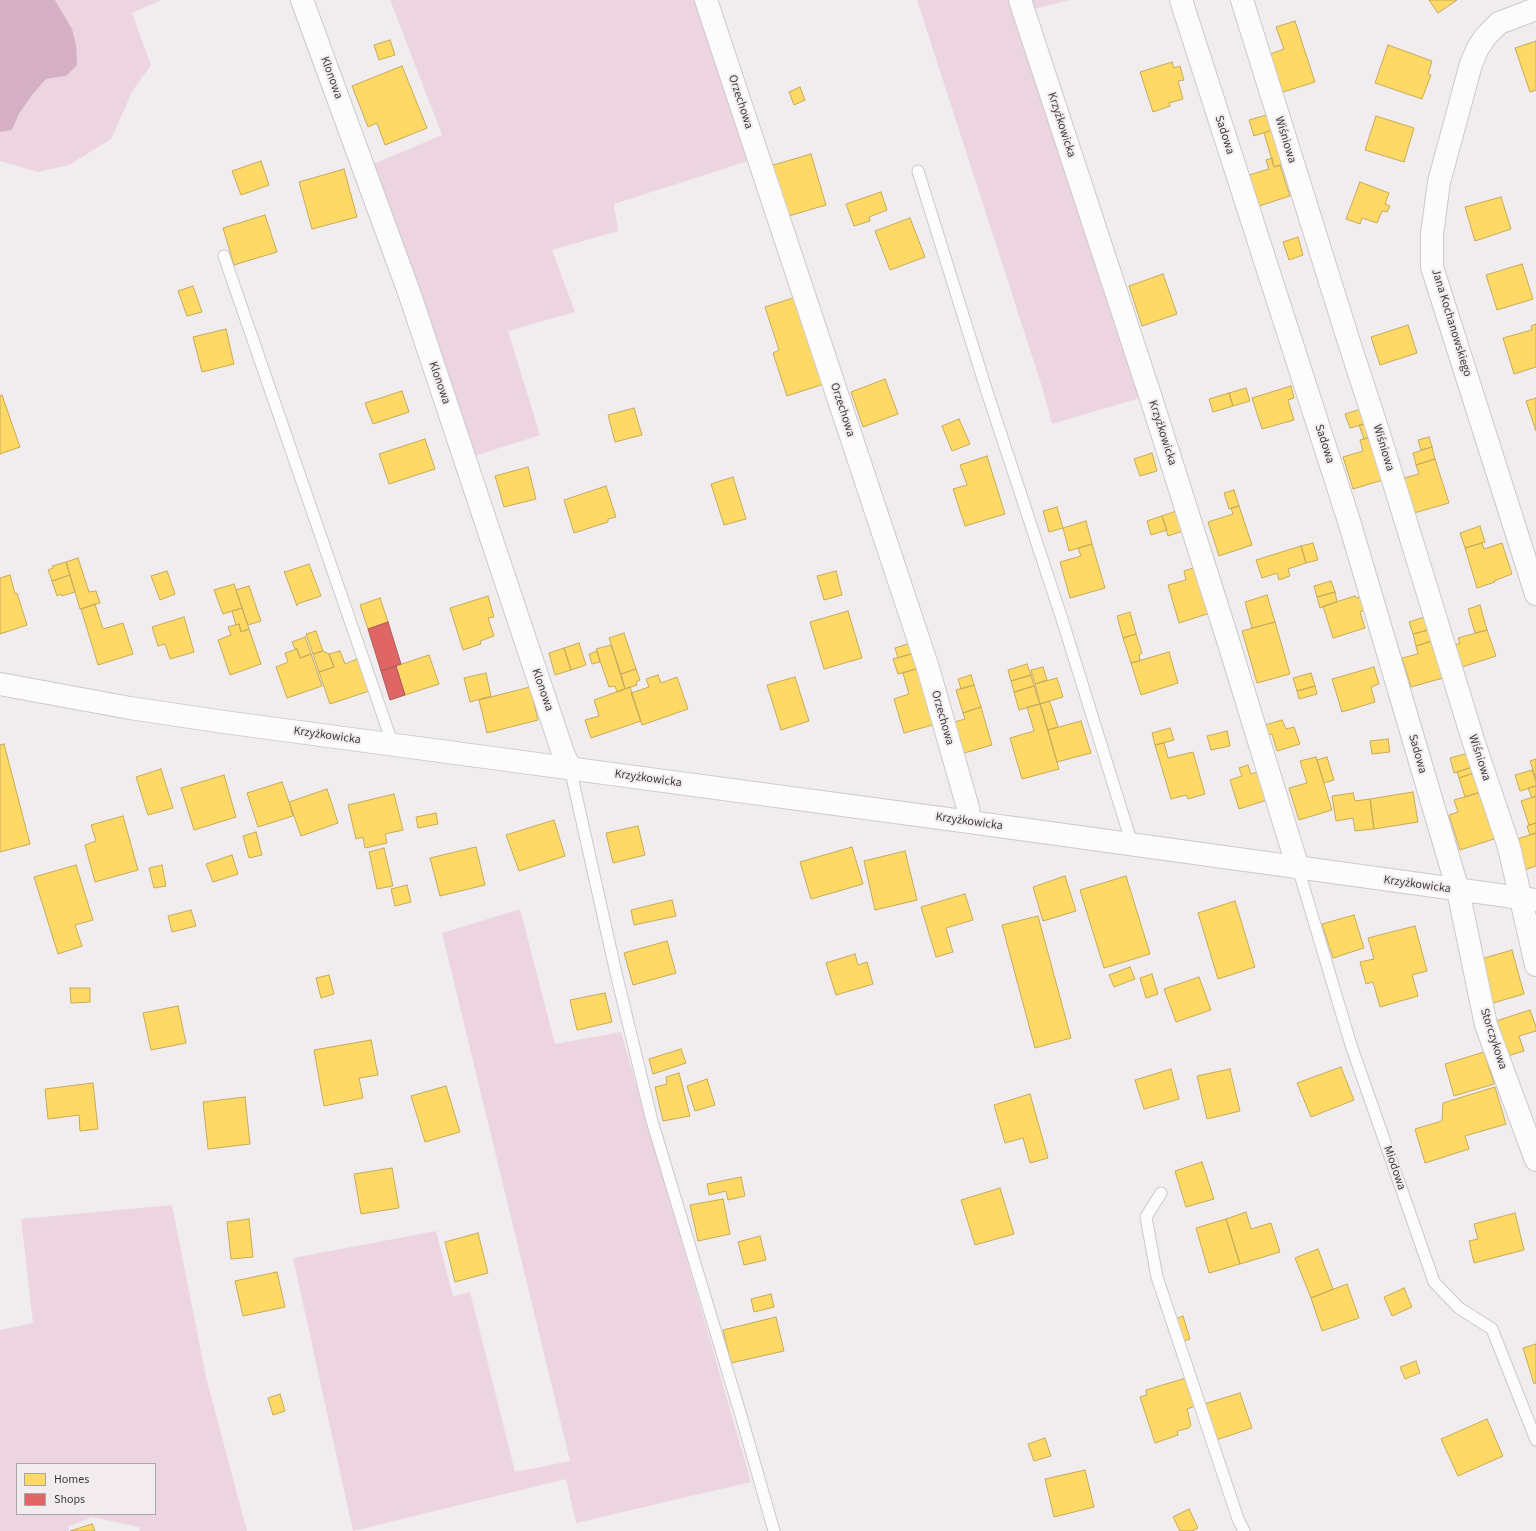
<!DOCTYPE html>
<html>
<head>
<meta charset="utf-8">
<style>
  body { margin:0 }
  #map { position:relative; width:1536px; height:1531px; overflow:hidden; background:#f1edef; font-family:"Source Sans 3",sans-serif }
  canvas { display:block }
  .legend { position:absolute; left:16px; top:1463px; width:140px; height:52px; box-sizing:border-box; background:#f2ecef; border:1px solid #aaa5a7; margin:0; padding:5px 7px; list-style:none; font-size:12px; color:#3d3b3c }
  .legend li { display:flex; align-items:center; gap:8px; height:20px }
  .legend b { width:20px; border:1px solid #aaa5a7 }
</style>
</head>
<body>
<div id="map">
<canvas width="1536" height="1531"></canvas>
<ul class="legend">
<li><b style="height:11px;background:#ffd966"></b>Homes</li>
<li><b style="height:11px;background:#e06666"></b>Shops</li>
</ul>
</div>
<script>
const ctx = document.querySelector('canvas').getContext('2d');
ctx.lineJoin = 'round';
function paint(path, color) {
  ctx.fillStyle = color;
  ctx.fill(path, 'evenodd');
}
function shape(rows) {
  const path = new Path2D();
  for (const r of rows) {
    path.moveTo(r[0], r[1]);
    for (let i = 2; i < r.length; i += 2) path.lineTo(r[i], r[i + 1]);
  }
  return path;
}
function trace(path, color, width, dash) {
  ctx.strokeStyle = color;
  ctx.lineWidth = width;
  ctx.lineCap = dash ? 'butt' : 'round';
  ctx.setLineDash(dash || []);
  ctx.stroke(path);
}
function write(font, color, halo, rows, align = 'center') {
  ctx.font = font + ' "Source Sans 3",sans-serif';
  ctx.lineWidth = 4;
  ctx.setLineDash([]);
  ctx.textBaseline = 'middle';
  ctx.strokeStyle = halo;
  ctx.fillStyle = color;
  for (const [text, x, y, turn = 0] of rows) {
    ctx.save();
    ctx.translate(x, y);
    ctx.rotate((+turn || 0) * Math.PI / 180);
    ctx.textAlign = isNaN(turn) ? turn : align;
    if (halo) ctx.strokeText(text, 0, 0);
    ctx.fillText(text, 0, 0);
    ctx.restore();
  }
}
paint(shape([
  [55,0,162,0,132,13,151,65,133,90,111,139,69,165,38,172,0,161,0,132,12,130,19,114,32,95,46,79,66,76,72,29],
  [390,0,695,0,748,161,614,204,618,231,552,250,575,312,508,331,540,435,465,459,364,168,442,135],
  [917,0,1069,0,1018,13,1143,397,1052,424,1043,390],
  [520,909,555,1044,621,1032,751,1482,576,1523,566,1479,353,1531,293,1258,436,1231,453,1296,470,1292,515,1472,570,1461,442,933],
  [172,1205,206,1377,247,1531,140,1531,139,1527,92,1517,68,1527,69,1531,0,1531,0,1330,33,1323,21,1219],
  [17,1464,155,1464,155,1514,17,1514]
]), '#ecd5e1');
paint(shape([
  [0,0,55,0,72,29,76,45,77,65,66,76,46,79,32,95,19,114,12,130,0,132]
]), '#d5afc4');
const homes = shape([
  [1429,0,1457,0,1438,13,1429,0],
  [1295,21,1315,82,1280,93,1268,55,1284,49,1276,27,1295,21],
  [390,40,395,55,379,60,374,45,390,40],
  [1536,41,1536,90,1530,92,1515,48,1536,41],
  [1388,45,1432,61,1428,74,1431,75,1422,99,1375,83,1388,45],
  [1172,62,1174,68,1180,66,1184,80,1178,81,1183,99,1169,103,1170,106,1153,112,1140,72,1172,62],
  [402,66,427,128,385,145,377,123,368,127,352,86,402,66],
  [800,87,805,100,794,105,789,92,800,87],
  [1270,114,1275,129,1254,136,1249,120,1270,114],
  [1376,116,1414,128,1404,162,1365,150,1376,116],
  [1275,129,1285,164,1274,167,1264,133,1275,129],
  [811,154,826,205,785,217,770,166,811,154],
  [1272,158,1274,167,1280,165,1290,196,1259,206,1249,175,1269,169,1266,160,1272,158],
  [261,161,269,185,241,195,232,171,261,161],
  [344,169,357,217,312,229,299,182,344,169],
  [1360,182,1389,193,1385,204,1390,206,1387,212,1382,211,1377,223,1362,218,1360,224,1346,219,1360,182],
  [881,192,887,210,869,217,870,221,854,226,846,204,881,192],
  [1501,197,1511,229,1475,241,1465,207,1501,197],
  [265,215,277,252,234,265,223,228,265,215],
  [910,218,925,257,890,270,875,231,910,218],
  [1298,237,1303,255,1289,260,1283,242,1298,237],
  [1522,264,1533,299,1497,310,1486,275,1522,264],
  [1163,274,1177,314,1142,326,1129,286,1163,274],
  [193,286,202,312,187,316,178,291,193,286],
  [799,296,827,383,787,396,773,353,779,350,765,307,799,296],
  [1536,324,1536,367,1514,374,1503,338,1532,330,1531,326,1536,324],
  [1408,325,1417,353,1380,365,1371,337,1408,325],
  [226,329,234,364,202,372,193,337,226,329],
  [885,379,898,414,863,427,851,392,885,379],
  [1291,386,1294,398,1288,400,1294,420,1262,429,1252,398,1291,386],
  [1246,388,1250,401,1233,406,1229,393,1246,388],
  [402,391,409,412,373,424,365,403,402,391],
  [1229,393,1233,406,1213,412,1209,399,1229,393],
  [2,395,20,447,0,454,0,396,2,395],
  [1536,398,1536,431,1526,401,1536,398],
  [634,408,642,435,615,442,608,415,634,408],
  [1364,408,1369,423,1350,428,1345,414,1364,408],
  [959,419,970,444,952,451,942,426,959,419],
  [1369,423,1373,436,1364,439,1359,425,1369,423],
  [1373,436,1386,479,1353,489,1343,457,1363,451,1360,440,1373,436],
  [1429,437,1432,447,1421,450,1418,440,1429,437],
  [425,439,435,469,389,484,379,454,425,439],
  [1432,447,1435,459,1416,465,1413,453,1432,447],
  [1152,453,1157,471,1140,476,1134,459,1152,453],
  [987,456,1005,514,965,526,953,489,967,485,960,465,987,456],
  [1435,459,1449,503,1414,513,1404,478,1419,474,1416,465,1435,459],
  [528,467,536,499,504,507,495,476,528,467],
  [733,477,746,519,724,525,711,484,733,477],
  [606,486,616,517,608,519,608,522,574,533,564,500,606,486],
  [1234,490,1239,506,1229,509,1224,493,1234,490],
  [1239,506,1252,545,1219,556,1208,522,1233,514,1231,508,1239,506],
  [1057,507,1063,528,1049,532,1043,511,1057,507],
  [1176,511,1183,531,1168,536,1162,516,1176,511],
  [1162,516,1167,530,1151,535,1147,521,1162,516],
  [1086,521,1092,544,1069,551,1063,528,1086,521],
  [1480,526,1485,542,1465,548,1460,533,1480,526],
  [1313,543,1318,560,1306,563,1301,546,1313,543],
  [1482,543,1484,549,1502,543,1512,574,1494,581,1495,582,1477,588,1465,548,1482,543],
  [1092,544,1105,588,1070,598,1060,562,1081,556,1078,548,1092,544],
  [1301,546,1306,563,1288,569,1290,576,1279,580,1277,573,1262,578,1256,560,1301,546],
  [78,558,89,592,96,591,100,603,80,609,66,562,78,558],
  [66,562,70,575,52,581,48,570,53,568,52,566,66,562],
  [309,564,321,596,297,604,297,606,284,571,285,572,309,564],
  [1196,567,1210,613,1179,623,1168,585,1186,580,1184,571,1196,567],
  [167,571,175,594,160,600,151,576,167,571],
  [836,571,842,595,824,600,817,576,836,571],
  [10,575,15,594,17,593,27,625,0,634,0,578,10,575],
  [70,575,75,592,62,596,61,594,57,596,52,581,70,575],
  [1331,581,1335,592,1317,597,1314,586,1331,581],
  [234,584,242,608,223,614,214,590,234,584],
  [249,586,261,621,248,625,236,590,249,586],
  [1335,592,1337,602,1320,608,1317,597,1335,592],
  [1267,595,1275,622,1252,628,1245,602,1267,595],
  [488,596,494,617,488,618,494,636,480,641,481,644,463,650,450,608,488,596],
  [1355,596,1356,598,1364,596,1368,609,1360,612,1365,628,1333,638,1323,606,1355,596],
  [380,598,388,622,368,629,360,605,380,598],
  [95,604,103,629,123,623,133,654,98,665,81,609,95,604],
  [1480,605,1487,630,1475,633,1468,609,1480,605],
  [242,608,249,629,241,632,239,624,236,625,232,611,242,608],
  [848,611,862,658,824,669,810,622,848,611],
  [1130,612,1136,634,1123,638,1117,616,1130,612],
  [1428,616,1432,629,1413,634,1409,622,1428,616],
  [184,617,194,652,170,659,165,644,158,646,152,627,184,617],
  [1275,622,1290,674,1257,683,1242,631,1275,622],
  [239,624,241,632,249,629,261,664,230,675,218,640,231,635,228,627,239,624],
  [1432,629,1435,640,1416,646,1413,634,1432,629],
  [1487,630,1496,656,1456,669,1449,647,1460,643,1458,638,1487,630],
  [316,631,323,651,313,654,306,634,316,631],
  [624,633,636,669,621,674,609,638,624,633],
  [1136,634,1142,653,1139,655,1140,661,1131,663,1123,638,1136,634],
  [305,637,311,654,300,658,297,649,295,649,292,642,305,637],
  [1435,640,1443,678,1411,687,1402,658,1418,654,1416,646,1435,640],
  [579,643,586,665,571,670,564,648,579,643],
  [911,643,914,653,898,658,895,648,911,643],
  [611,645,625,689,617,692,615,686,609,687,596,649,611,645],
  [564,648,571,670,555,675,549,653,564,648],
  [297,649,300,658,311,654,322,686,287,698,276,667,288,662,285,653,297,649],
  [323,651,329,654,334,667,319,672,313,654,323,651],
  [340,651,345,664,357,659,369,691,330,704,319,672,334,667,329,654,340,651],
  [597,651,600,662,592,664,589,654,597,651],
  [1169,652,1178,683,1141,695,1131,663,1169,652],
  [914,653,919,668,898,674,893,659,914,653],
  [429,655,439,684,405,695,396,666,429,655],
  [1027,664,1031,675,1011,681,1008,670,1027,664],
  [1043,667,1047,680,1035,684,1031,670,1043,667],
  [1374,667,1379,684,1371,687,1375,702,1342,712,1332,679,1374,667],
  [919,668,936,724,904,733,894,699,909,694,903,673,919,668],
  [636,669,640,680,636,682,637,685,625,689,621,674,636,669],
  [486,673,491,696,470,702,464,678,486,673],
  [1311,673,1315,686,1297,691,1293,678,1311,673],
  [658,675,661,683,677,677,688,709,642,725,631,693,649,687,646,679,658,675],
  [971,675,974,685,961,689,958,679,971,675],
  [1031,675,1034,686,1014,692,1011,681,1031,675],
  [795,677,809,721,781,730,767,685,795,677],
  [1057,678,1063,697,1040,704,1035,684,1057,678],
  [974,685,981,707,963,713,956,690,974,685],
  [1034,686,1040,704,1019,710,1014,692,1034,686],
  [1315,686,1317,694,1299,699,1297,691,1315,686],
  [530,687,538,720,487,733,479,700,530,687],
  [630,687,641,721,591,738,585,720,599,716,594,700,630,687],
  [1049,701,1051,705,1058,727,1048,730,1040,704,1049,701],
  [1040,704,1059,769,1022,779,1010,738,1034,731,1027,707,1040,704],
  [981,707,992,745,961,754,951,723,965,719,963,713,981,707],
  [1282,720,1286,729,1294,727,1300,744,1277,751,1272,734,1268,735,1265,725,1282,720],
  [1081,721,1091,753,1057,762,1048,730,1081,721],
  [1170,728,1174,740,1155,745,1152,733,1170,728],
  [1227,731,1230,746,1211,750,1207,736,1227,731],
  [1388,739,1390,752,1372,754,1370,741,1388,739],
  [1164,743,1168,758,1193,752,1205,794,1188,799,1186,795,1171,799,1155,745,1164,743],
  [4,744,30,844,0,852,0,745,4,744],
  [1472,752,1475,766,1454,773,1450,758,1472,752],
  [1316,757,1332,810,1299,820,1289,788,1307,783,1300,761,1316,757],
  [1327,757,1334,780,1324,783,1317,760,1327,757],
  [1536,759,1536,779,1530,761,1536,759],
  [1248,765,1251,774,1261,771,1270,799,1239,809,1230,780,1242,776,1239,768,1248,765],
  [1475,766,1477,772,1459,778,1457,772,1475,766],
  [161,769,173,808,148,815,136,777,161,769],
  [1532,770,1536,782,1536,786,1520,791,1515,775,1532,770],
  [1477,772,1484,791,1465,797,1459,778,1477,772],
  [224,775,236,817,194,830,181,788,224,775],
  [282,782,289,802,293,816,258,827,247,793,282,782],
  [1536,786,1536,796,1532,798,1528,788,1536,786],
  [327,789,338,823,301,836,289,802,327,789],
  [1484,791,1500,837,1460,850,1449,815,1458,812,1454,800,1484,791],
  [1413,792,1418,822,1374,829,1370,799,1413,792],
  [1353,793,1355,801,1370,799,1374,829,1355,831,1353,818,1336,821,1332,796,1353,793],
  [394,794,403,830,385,834,387,843,365,848,363,837,356,839,348,805,394,794],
  [1536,796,1536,823,1529,825,1521,801,1536,796],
  [436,813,438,824,418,828,416,817,436,813],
  [123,816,138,870,95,882,85,845,96,841,91,825,123,816],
  [554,820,565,856,519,871,506,835,554,820],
  [1536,823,1536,833,1530,835,1527,826,1536,823],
  [638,826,645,855,613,863,606,833,638,826],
  [256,832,262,855,249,858,243,836,256,832],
  [1536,833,1536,866,1524,870,1514,840,1536,833],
  [476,847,485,885,440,896,430,858,476,847],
  [852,847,863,884,811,899,800,862,852,847],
  [384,848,393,886,377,889,369,852,384,848],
  [905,851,917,900,875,910,864,861,905,851],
  [232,855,238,874,213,882,206,864,232,855],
  [76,865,93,920,75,925,82,946,58,954,34,877,76,865],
  [162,865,166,886,154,888,149,868,162,865],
  [1065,876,1076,911,1043,921,1033,887,1065,876],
  [1126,876,1150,954,1104,968,1080,890,1126,876],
  [407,885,411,902,395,906,391,889,407,885],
  [965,894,973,920,946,928,953,952,936,957,921,907,965,894],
  [672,900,676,916,634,925,631,910,672,900],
  [1235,901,1255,967,1218,979,1198,913,1235,901],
  [191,910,196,926,172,932,168,916,191,910],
  [1354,915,1364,948,1333,958,1322,924,1354,915],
  [1038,916,1071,1038,1035,1048,1002,925,1038,916],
  [1415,926,1427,971,1412,975,1418,996,1380,1007,1373,982,1366,984,1360,962,1374,959,1368,938,1415,926],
  [667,941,676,973,633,985,624,953,667,941],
  [1512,950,1524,994,1486,1005,1474,961,1512,950],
  [855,954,858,965,867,962,873,984,836,995,826,963,855,954],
  [1130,967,1135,979,1114,987,1109,975,1130,967],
  [1152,974,1158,994,1146,998,1140,978,1152,974],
  [329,975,334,994,321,998,316,978,329,975],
  [1199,977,1211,1010,1176,1022,1164,989,1199,977],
  [70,988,90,988,90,1002,71,1003,70,988],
  [605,993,612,1022,577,1030,570,1000,605,993],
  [178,1006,186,1043,151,1050,143,1013,178,1006],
  [1530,1010,1536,1027,1536,1031,1519,1036,1524,1051,1504,1057,1493,1022,1530,1010],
  [371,1040,378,1075,359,1078,363,1098,324,1106,314,1050,371,1040],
  [681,1049,686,1063,653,1074,649,1059,681,1049],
  [1484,1052,1494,1084,1454,1096,1445,1064,1484,1052],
  [1341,1067,1354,1100,1311,1117,1297,1083,1341,1067],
  [1171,1069,1179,1099,1144,1109,1135,1080,1171,1069],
  [1230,1069,1240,1111,1207,1119,1197,1076,1230,1069],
  [679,1073,690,1116,663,1121,655,1087,667,1084,666,1077,679,1073],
  [707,1079,715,1105,695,1111,687,1086,707,1079],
  [93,1083,98,1129,80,1131,79,1115,48,1119,45,1089,93,1083],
  [446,1086,460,1132,425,1142,411,1096,446,1086],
  [1495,1087,1506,1124,1465,1136,1469,1149,1425,1163,1415,1129,1442,1121,1443,1103,1495,1087],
  [1030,1094,1048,1158,1030,1163,1023,1138,1005,1143,994,1105,1030,1094],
  [245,1097,250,1144,208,1149,203,1102,245,1097],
  [1202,1162,1214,1199,1186,1207,1175,1171,1202,1162],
  [392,1168,399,1208,361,1214,354,1174,392,1168],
  [741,1177,745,1196,728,1200,726,1191,709,1195,707,1184,741,1177],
  [1000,1188,1014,1234,975,1245,961,1200,1000,1188],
  [723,1199,730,1234,698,1241,690,1205,723,1199],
  [1246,1212,1251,1229,1271,1223,1280,1252,1240,1264,1226,1219,1246,1212],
  [1515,1213,1524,1250,1474,1263,1469,1241,1478,1239,1474,1224,1515,1213],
  [249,1219,253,1257,231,1259,227,1222,249,1219],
  [1226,1219,1240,1264,1209,1273,1196,1228,1226,1219],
  [478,1233,488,1273,455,1282,445,1242,478,1233],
  [760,1236,766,1260,744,1265,738,1242,760,1236],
  [1318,1249,1333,1289,1311,1298,1295,1258,1318,1249],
  [277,1272,285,1307,243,1316,235,1281,277,1272],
  [1347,1284,1359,1318,1322,1331,1311,1298,1347,1284],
  [1404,1288,1412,1307,1392,1316,1384,1297,1404,1288],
  [771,1294,774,1307,754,1312,751,1299,771,1294],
  [1183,1316,1190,1339,1181,1342,1173,1320,1183,1316],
  [776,1317,784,1351,731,1363,723,1330,776,1317],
  [1536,1344,1536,1383,1534,1384,1523,1348,1536,1344],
  [1416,1361,1420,1373,1405,1379,1400,1367,1416,1361],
  [1186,1378,1195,1406,1187,1409,1191,1425,1189,1428,1177,1431,1178,1435,1155,1443,1140,1397,1147,1395,1146,1390,1186,1378],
  [1240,1393,1252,1428,1213,1441,1201,1405,1240,1393],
  [280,1394,285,1411,273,1415,268,1398,280,1394],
  [1487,1419,1503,1456,1458,1476,1441,1439,1487,1419],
  [1045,1438,1051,1456,1034,1461,1028,1444,1045,1438],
  [1085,1470,1094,1507,1054,1517,1045,1479,1085,1470],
  [1189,1509,1198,1528,1192,1531,1180,1531,1173,1517,1189,1509],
  [92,1524,95,1531,70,1531,92,1524]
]);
paint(homes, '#ffd966');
trace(homes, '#c5aa59', 1);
const shops = shape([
  [388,622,401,664,381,671,368,629,388,622],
  [396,666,405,695,390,700,381,671,396,666]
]);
paint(shops, '#e06666');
trace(shops, '#af5959', 1);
const service = shape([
  [918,171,988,395,1061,616,1127,828,1133,845],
  [224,256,393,745],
  [570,768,616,973,652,1121,742,1419,774,1531],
  [1298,868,1351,1045,1434,1282,1459,1308,1492,1329,1536,1440],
  [1161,1193,1146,1217,1157,1277,1238,1519,1244,1531]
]);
const minor = shape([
  [302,0,410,295,563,753,570,768],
  [706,0,928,668,968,808,970,822],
  [1020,0,1150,395,1226,634,1298,868],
  [1181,0,1349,521,1458,890,1486,1025,1536,1160],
  [1242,0,1348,339,1378,431,1474,743,1509,847,1536,965],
  [1536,9,1499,23,1485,37,1478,48,1471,64,1439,182,1432,234,1432,267,1536,594]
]);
const tertiary = shape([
  [0,684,130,708,224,722,970,822,1536,900]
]);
trace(service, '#cbc9ca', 13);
trace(minor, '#cbc9ca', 24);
trace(tertiary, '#cbc9ca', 24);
trace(service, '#fdfcfd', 11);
trace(minor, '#fdfcfd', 22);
trace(tertiary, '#fdfcfd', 22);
write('12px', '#3d3b3c', '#f2ecef', [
  ["Klonowa",331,78,70],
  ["Orzechowa",740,102,72],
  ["Krzyżkowicka",1061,125,72],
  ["Sadowa",1224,135,72],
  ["Wiśniowa",1285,140,73],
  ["Jana Kochanowskiego",1451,323,73],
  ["Klonowa",439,383,71],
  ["Orzechowa",842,410,72],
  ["Krzyżkowicka",1162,433,72],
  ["Sadowa",1324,444,72],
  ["Wiśniowa",1383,448,73],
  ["Klonowa",542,690,71],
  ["Orzechowa",942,718,74],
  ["Krzyżkowicka",327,736,8],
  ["Sadowa",1417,754,74],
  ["Wiśniowa",1479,758,72],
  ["Krzyżkowicka",648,779,8],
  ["Krzyżkowicka",969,822,8],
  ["Krzyżkowicka",1417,885,8],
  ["Storczykowa",1493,1039,72],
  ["Miodowa",1394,1168,71]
]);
</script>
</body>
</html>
